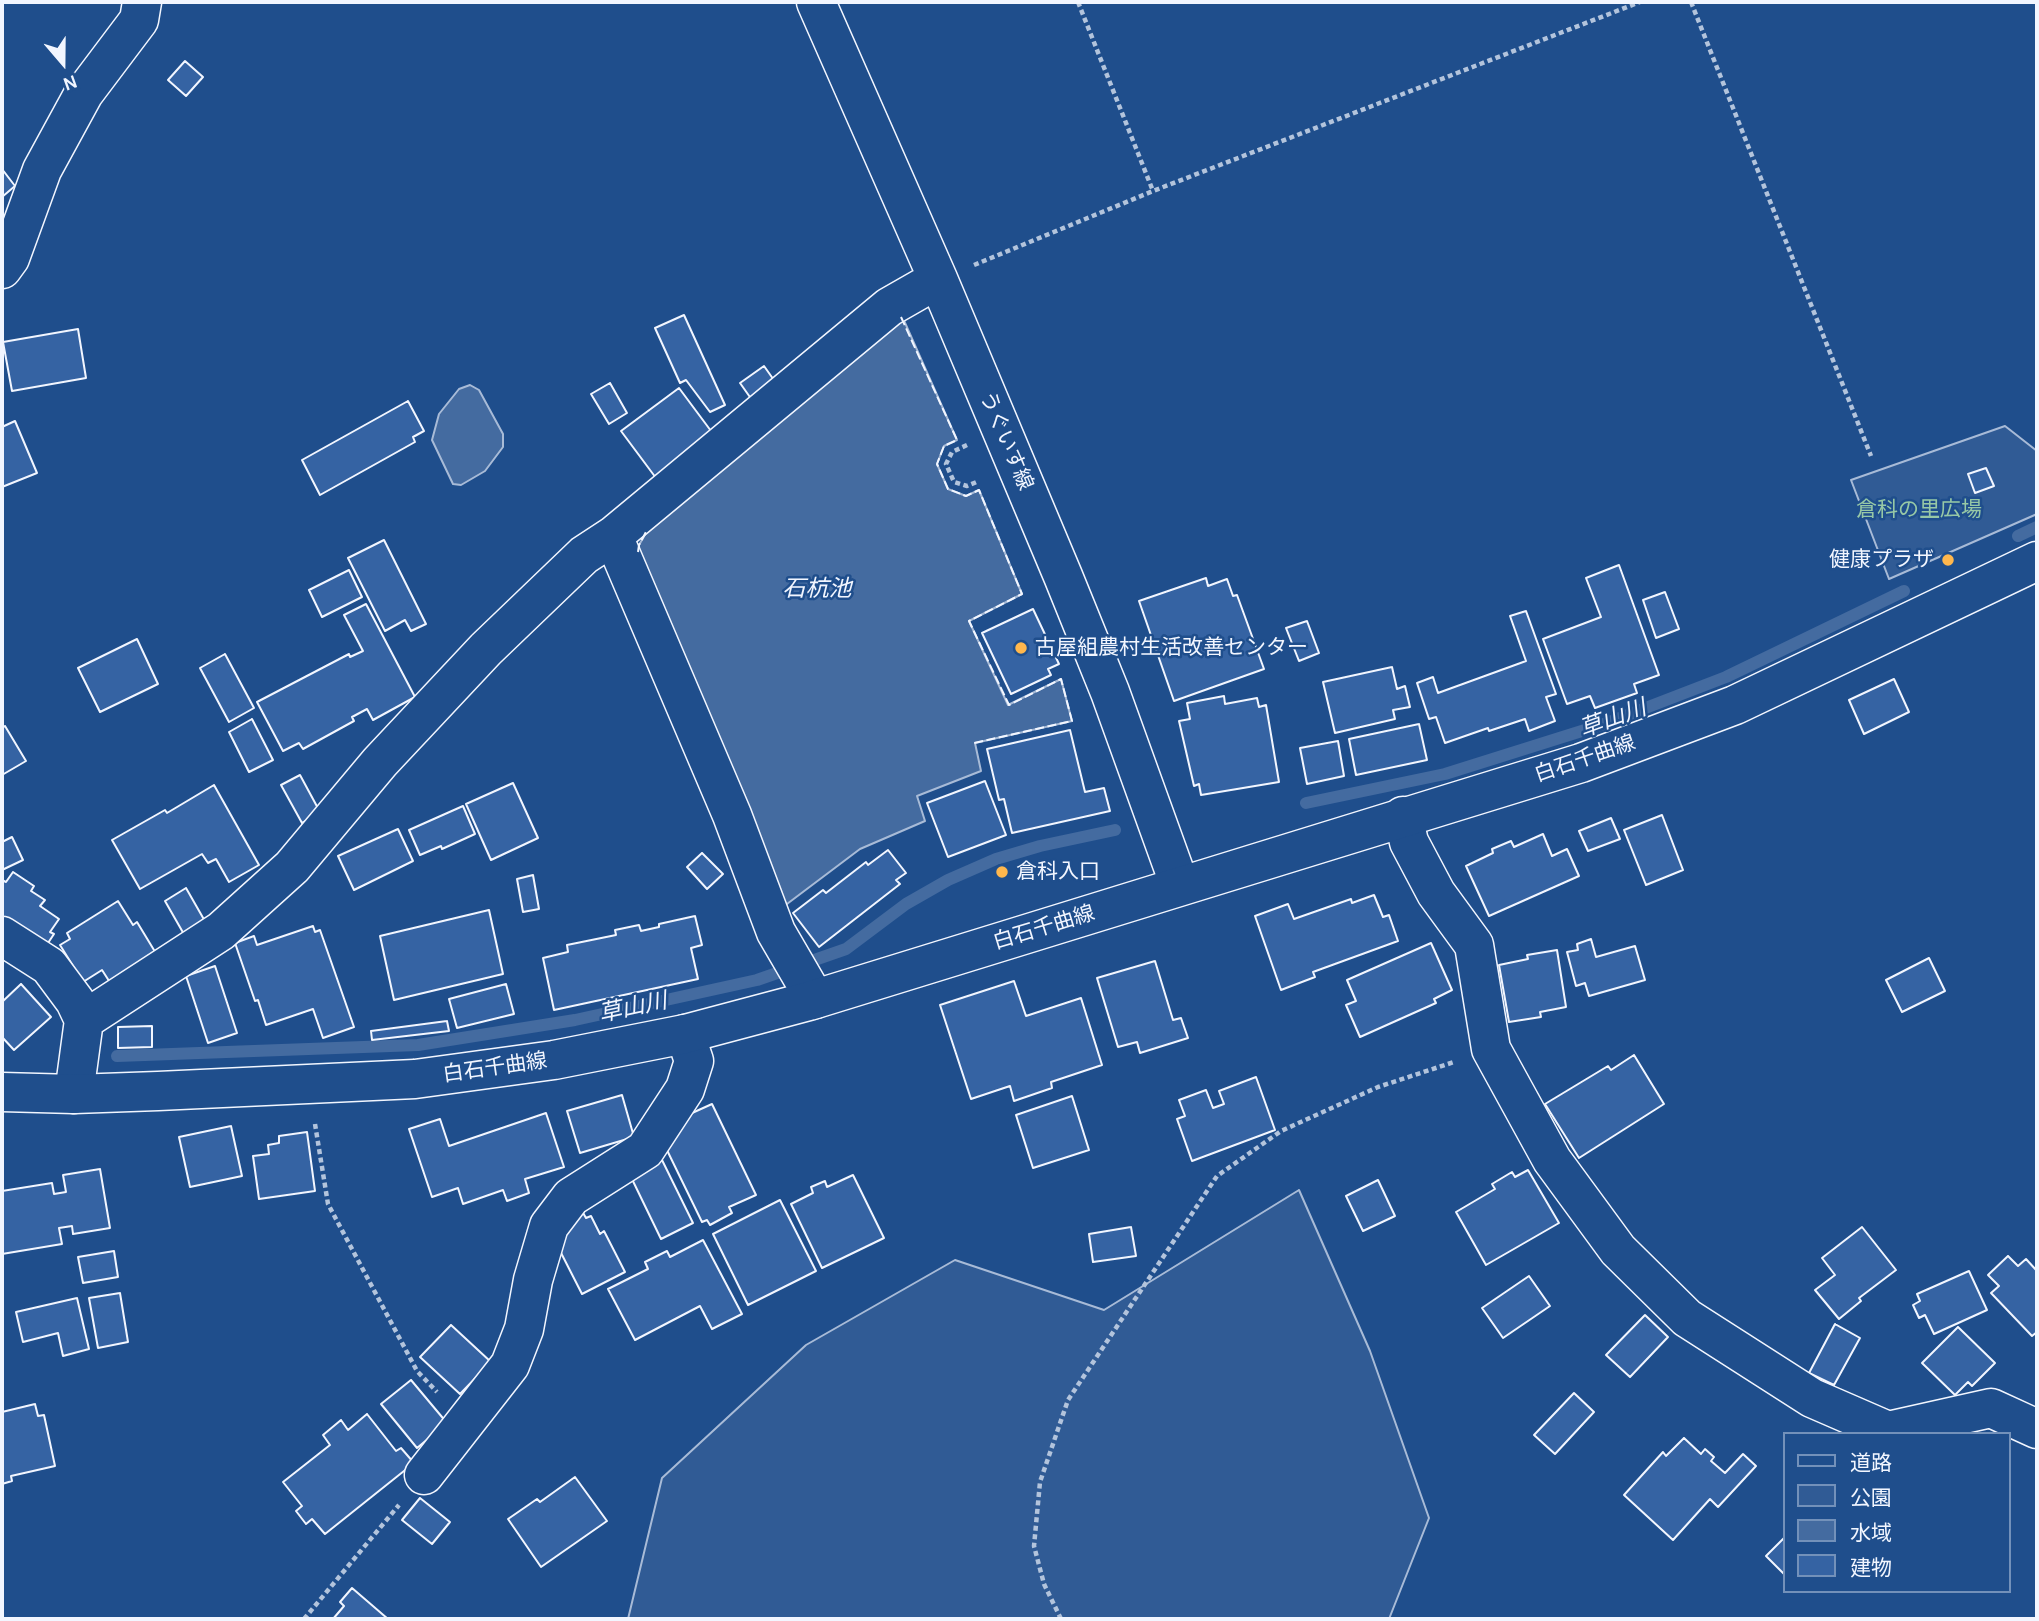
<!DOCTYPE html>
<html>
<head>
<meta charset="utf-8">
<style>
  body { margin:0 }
  #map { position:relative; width:2039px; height:1621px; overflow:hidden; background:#1f4e8c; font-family:Karla,"Noto Sans JP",sans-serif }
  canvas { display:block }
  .frame { position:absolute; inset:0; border:4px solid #f2f6ff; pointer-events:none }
  .legend { position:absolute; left:1783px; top:1432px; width:228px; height:161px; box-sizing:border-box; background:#1f4e8c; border:2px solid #7391ba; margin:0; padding:9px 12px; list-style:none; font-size:21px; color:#f2f6ff }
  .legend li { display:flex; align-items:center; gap:14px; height:35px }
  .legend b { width:35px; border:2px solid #7391ba }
  .north { position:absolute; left:28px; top:28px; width:70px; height:70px; -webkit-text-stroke:5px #1f4e8c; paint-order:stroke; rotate:160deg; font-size:19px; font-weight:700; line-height:28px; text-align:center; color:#f2f6ff }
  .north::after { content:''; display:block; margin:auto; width:24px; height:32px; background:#f2f6ff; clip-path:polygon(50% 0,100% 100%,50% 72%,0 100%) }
</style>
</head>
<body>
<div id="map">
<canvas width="2039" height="1621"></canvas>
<div class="frame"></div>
<ul class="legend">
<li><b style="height:9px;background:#1f4e8c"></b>道路</li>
<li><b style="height:19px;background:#305b95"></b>公園</li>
<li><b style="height:19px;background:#446ba0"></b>水域</li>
<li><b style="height:19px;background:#3563a3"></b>建物</li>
</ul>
<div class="north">N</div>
</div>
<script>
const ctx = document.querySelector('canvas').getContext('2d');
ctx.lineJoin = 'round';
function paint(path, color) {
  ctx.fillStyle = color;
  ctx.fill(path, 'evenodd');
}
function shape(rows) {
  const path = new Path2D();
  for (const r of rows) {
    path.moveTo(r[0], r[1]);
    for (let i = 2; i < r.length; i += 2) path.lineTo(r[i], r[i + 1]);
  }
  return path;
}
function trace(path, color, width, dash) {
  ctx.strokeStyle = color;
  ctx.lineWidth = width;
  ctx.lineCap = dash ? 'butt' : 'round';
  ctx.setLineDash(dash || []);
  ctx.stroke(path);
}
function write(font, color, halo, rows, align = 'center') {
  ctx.font = font + ' Karla,"Noto Sans JP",sans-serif';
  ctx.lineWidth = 5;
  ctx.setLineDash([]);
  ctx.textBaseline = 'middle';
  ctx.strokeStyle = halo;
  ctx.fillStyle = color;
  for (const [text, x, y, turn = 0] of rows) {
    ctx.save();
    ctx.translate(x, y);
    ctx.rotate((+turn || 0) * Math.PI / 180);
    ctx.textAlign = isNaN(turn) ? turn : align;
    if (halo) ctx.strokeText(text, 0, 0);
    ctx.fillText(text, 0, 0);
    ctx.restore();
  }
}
const green = shape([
  [2005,426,2037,451,2037,514,1889,579,1851,480,2005,426],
  [1299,1190,1370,1351,1429,1518,1389,1619,628,1619,662,1478,806,1345,955,1260,1104,1310,1299,1190]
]);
paint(green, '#305b95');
trace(green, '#a8bbd7', 2);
const water = shape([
  [902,316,957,440,944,446,937,464,948,489,966,496,979,490,1022,594,969,621,1008,705,1061,679,1072,721,975,743,981,771,917,796,925,821,860,849,779,910,638,562,639,545,650,526,902,316],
  [470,385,479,390,503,434,503,447,485,471,461,485,453,484,432,440,439,414,459,389,470,385]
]);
paint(water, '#446ba0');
trace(water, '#a8bbd7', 2);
trace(shape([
  [2018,536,2037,527],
  [1306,803,1445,774,1604,724,1726,677,1904,591],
  [117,1056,418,1045,575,1020,757,980,846,949,906,904,948,880,996,859,1040,846,1115,830]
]), '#446ba0', 12);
const building = shape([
  [185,61,203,77,186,96,168,80,185,61],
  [2,169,15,186,2,197,2,169],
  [684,315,725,405,710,412,686,380,680,383,655,328,684,315],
  [78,329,86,378,12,391,3,342,78,329],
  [764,366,776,383,752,400,740,383,764,366],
  [610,383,627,413,609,424,591,394,610,383],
  [679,388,714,435,656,478,621,431,679,388],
  [408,401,424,431,413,437,415,442,320,495,302,460,408,401],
  [15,421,37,473,2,487,2,427,15,421],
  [1986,468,1994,486,1975,493,1968,474,1986,468],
  [384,540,426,624,411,631,405,620,385,631,348,558,384,540],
  [1619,565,1659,675,1634,684,1637,693,1595,708,1590,696,1567,704,1543,639,1601,617,1586,578,1619,565],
  [349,570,362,597,322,617,309,590,349,570],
  [1206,578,1208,586,1227,579,1233,596,1237,595,1264,669,1174,701,1139,601,1206,578],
  [1665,592,1679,629,1656,638,1643,600,1665,592],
  [366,604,415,697,373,720,367,709,352,717,354,721,303,749,299,743,283,751,257,702,349,654,350,657,363,651,344,615,366,604],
  [1033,609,1059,664,1048,669,1051,675,1011,694,982,633,1033,609],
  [1526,611,1556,694,1546,697,1555,721,1529,731,1525,719,1489,731,1488,728,1445,743,1436,717,1429,719,1417,683,1433,677,1438,693,1526,661,1510,616,1526,611],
  [1307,621,1319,653,1299,661,1286,628,1307,621],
  [137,639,158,684,100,712,78,668,137,639],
  [225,654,254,708,229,722,200,668,225,654],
  [1392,667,1397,689,1405,686,1410,707,1393,710,1395,719,1335,733,1323,682,1392,667],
  [1894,679,1909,712,1864,734,1849,700,1894,679],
  [1224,696,1225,704,1257,698,1259,707,1266,705,1279,782,1201,795,1199,784,1194,786,1179,721,1190,719,1187,703,1224,696],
  [252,719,273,760,249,772,229,732,252,719],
  [1419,724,1427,760,1356,775,1349,739,1419,724],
  [5,726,26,761,2,775,2,728,5,726],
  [1070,730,1085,792,1104,788,1110,811,1012,833,1004,799,999,800,987,749,1070,730],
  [1338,741,1344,776,1307,784,1300,748,1338,741],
  [300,775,320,812,302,823,281,785,300,775],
  [985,781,1006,835,948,857,927,803,985,781],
  [513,783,538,838,491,860,466,804,513,783],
  [214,785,259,865,229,882,216,859,208,863,202,854,140,889,112,840,165,810,167,813,214,785],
  [463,806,475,834,442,849,441,846,420,855,409,830,463,806],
  [1662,815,1683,870,1646,885,1624,830,1662,815],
  [1611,818,1620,839,1588,851,1579,831,1611,818],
  [398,829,413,861,354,890,338,856,398,829],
  [1543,834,1552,856,1567,849,1579,876,1489,916,1466,866,1493,853,1492,849,1511,841,1514,847,1543,834],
  [12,837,23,860,2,870,2,842,12,837],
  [888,850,906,873,896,880,900,884,819,947,793,913,823,890,826,893,866,862,868,865,888,850],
  [702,853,723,874,707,889,687,867,702,853],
  [13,872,34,886,31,891,45,900,40,906,59,919,50,932,54,934,44,949,2,921,2,880,6,882,13,872],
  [533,875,539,909,523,912,517,879,533,875],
  [186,888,206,923,185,936,165,901,186,888],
  [1374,895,1383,917,1389,915,1398,941,1313,972,1315,977,1281,990,1255,916,1288,904,1294,919,1351,899,1352,903,1374,895],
  [118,901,133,925,137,922,157,955,111,984,102,970,83,982,60,945,70,939,67,933,118,901],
  [489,910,503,974,394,1000,380,936,489,910],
  [695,916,702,945,691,948,698,979,554,1010,543,958,568,952,567,945,616,935,615,930,639,925,641,931,659,927,659,924,695,916],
  [313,926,315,932,320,930,354,1027,323,1038,313,1009,266,1025,258,1000,255,1001,235,943,254,936,257,945,313,926],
  [1591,939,1596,957,1635,946,1645,980,1589,996,1585,983,1576,986,1567,952,1578,950,1577,944,1591,939],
  [1431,943,1452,990,1434,999,1436,1003,1360,1037,1346,1005,1356,1001,1347,980,1431,943],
  [1557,950,1566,1007,1540,1012,1541,1017,1509,1022,1499,965,1528,959,1527,955,1557,950],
  [1929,958,1945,991,1902,1012,1886,980,1929,958],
  [1155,961,1173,1020,1181,1018,1188,1038,1140,1053,1137,1042,1118,1047,1097,978,1155,961],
  [215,966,237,1033,208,1043,186,976,215,966],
  [1014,981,1026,1016,1081,998,1102,1065,1051,1082,1052,1088,1014,1101,1010,1086,971,1099,940,1005,1014,981],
  [21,984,51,1017,14,1050,2,1037,2,1002,21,984],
  [506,984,514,1014,457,1028,449,999,506,984],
  [447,1021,449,1031,372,1040,371,1031,447,1021],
  [152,1026,152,1047,118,1048,118,1027,152,1026],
  [1634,1055,1664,1104,1579,1158,1545,1104,1608,1066,1611,1070,1634,1055],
  [1256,1077,1275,1130,1192,1161,1177,1119,1185,1116,1179,1100,1206,1090,1213,1108,1224,1104,1219,1091,1256,1077],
  [622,1095,634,1137,580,1153,567,1111,622,1095],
  [1072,1096,1089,1150,1033,1168,1016,1115,1072,1096],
  [712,1104,756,1195,729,1207,732,1213,710,1225,707,1220,702,1222,664,1144,681,1118,712,1104],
  [546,1113,564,1167,525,1179,529,1193,507,1201,503,1190,463,1204,458,1188,432,1197,409,1129,440,1119,449,1146,546,1113],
  [231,1126,242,1176,190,1187,179,1137,231,1126],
  [307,1132,315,1191,259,1199,253,1156,269,1154,268,1145,279,1143,279,1136,307,1132],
  [662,1160,693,1223,661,1239,630,1175,662,1160],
  [100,1169,110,1228,73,1234,72,1226,59,1228,62,1244,2,1254,2,1191,52,1183,54,1194,66,1192,63,1175,100,1169],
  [1528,1170,1559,1223,1486,1265,1456,1212,1495,1189,1492,1184,1512,1172,1515,1177,1528,1170],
  [853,1175,884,1238,822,1268,791,1204,813,1193,811,1187,825,1181,827,1187,853,1175],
  [1378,1180,1395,1216,1363,1231,1346,1196,1378,1180],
  [780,1200,816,1271,748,1305,713,1234,780,1200],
  [582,1211,586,1218,591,1216,600,1234,604,1231,625,1272,582,1294,557,1245,582,1211],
  [1131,1227,1136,1256,1093,1262,1089,1234,1131,1227],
  [1862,1227,1896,1270,1859,1298,1861,1301,1839,1319,1815,1290,1835,1275,1822,1258,1862,1227],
  [703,1240,742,1314,712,1329,700,1306,635,1340,608,1289,648,1269,645,1262,667,1251,670,1257,703,1240],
  [114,1251,118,1277,83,1283,78,1257,114,1251],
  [2008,1256,2018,1266,2026,1259,2037,1271,2037,1332,2032,1336,1991,1293,1999,1286,1988,1275,2008,1256],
  [1969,1271,1987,1310,1934,1334,1925,1315,1919,1318,1913,1305,1920,1301,1917,1294,1969,1271],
  [1529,1276,1550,1306,1503,1338,1482,1308,1529,1276],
  [120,1293,128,1342,98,1348,89,1298,120,1293],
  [77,1298,89,1349,63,1356,58,1333,23,1342,16,1312,77,1298],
  [1645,1315,1668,1337,1630,1377,1606,1355,1645,1315],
  [1835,1324,1860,1338,1834,1385,1809,1373,1835,1324],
  [451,1325,491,1362,460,1394,420,1357,451,1325],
  [1958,1327,1995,1363,1972,1386,1968,1382,1955,1395,1922,1363,1958,1327],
  [411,1380,447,1423,417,1448,381,1404,411,1380],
  [1574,1393,1594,1412,1555,1454,1534,1435,1574,1393],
  [35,1404,38,1416,44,1415,55,1466,11,1476,12,1481,2,1484,2,1412,35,1404],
  [367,1414,396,1451,401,1448,414,1463,325,1534,312,1519,306,1524,296,1511,302,1506,283,1482,330,1445,323,1435,341,1420,348,1430,367,1414],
  [1684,1438,1701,1454,1705,1449,1714,1457,1711,1461,1725,1473,1743,1454,1756,1466,1718,1507,1710,1499,1673,1540,1624,1495,1663,1452,1666,1456,1684,1438],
  [575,1477,607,1521,541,1567,508,1519,537,1499,540,1502,575,1477],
  [420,1498,450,1522,432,1544,402,1520,420,1498],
  [1785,1537,1785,1575,1766,1556,1785,1537],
  [352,1588,388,1619,333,1619,344,1606,340,1602,352,1588]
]);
paint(building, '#3563a3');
trace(building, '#f2f6ff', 2);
const minor = shape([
  [816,2,938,279,1063,576,1110,692,1180,886],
  [2,269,10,258,42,170,84,93,139,20,142,2],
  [613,536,732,815,776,932,815,999],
  [1403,816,1409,842,1436,893,1474,945,1491,1049,1552,1160,1618,1250,1687,1318,1812,1398,1888,1431,1991,1408,2037,1429],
  [2,936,49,966,75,1001,84,1020],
  [74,1094,84,1020,221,931,292,867,380,762,486,649,584,555,613,536,889,307,938,279],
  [424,1475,510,1365,524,1329,533,1280,549,1226,571,1197,645,1150,685,1089,694,1061,685,1034]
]);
const major = shape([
  [2,1092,74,1094,158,1091,415,1079,554,1060,685,1034,809,1001,1581,763,1735,705,2037,561]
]);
trace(minor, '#f2f6ff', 41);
trace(major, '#f2f6ff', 41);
trace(shape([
  [1078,2,1153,191],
  [1691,2,1871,456],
  [974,265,1153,191,1640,2],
  [967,445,952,452,946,464,954,482,967,486,979,481],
  [315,1124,328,1204,417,1371,437,1392],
  [304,1619,399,1505],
  [1061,1619,1044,1584,1034,1546,1040,1482,1068,1400,1217,1176,1281,1131,1378,1087,1454,1062]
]), '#b3c4dc', 4.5, [5, 3.5]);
trace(minor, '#1f4e8c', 38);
trace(major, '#1f4e8c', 38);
trace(shape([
  [901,317,957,440,944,446,937,464,948,489,966,496,979,490,1022,594,969,621,1009,705,1061,679,1072,721,974,743],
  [638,552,639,545,647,530]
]), '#f2f6ff', 2, [9, 3.5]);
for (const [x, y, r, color] of [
  [1948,560,7,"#ffb74d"],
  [1021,648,7,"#ffb74d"],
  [1002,872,7,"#ffb74d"]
]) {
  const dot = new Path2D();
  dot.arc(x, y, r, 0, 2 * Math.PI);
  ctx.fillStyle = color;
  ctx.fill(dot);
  trace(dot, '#1f4e8c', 2.5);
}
write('21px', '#f2f6ff', '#1f4e8c', [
  ["うぐいす線",1006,441,67],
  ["白石千曲線",1585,759,-19],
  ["白石千曲線",1044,928,-17],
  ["白石千曲線",495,1068,-8]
]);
write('21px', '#97c8a6', '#1f4e8c', [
  ["倉科の里広場",1919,510]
]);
write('21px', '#f2f6ff', '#1f4e8c', [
  ["健康プラザ",1934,560,"right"],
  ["古屋組農村生活改善センター",1035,648],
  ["倉科入口",1016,872]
], 'left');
write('italic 23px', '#f2f6ff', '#1f4e8c', [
  ["石杭池",817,589],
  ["草山川",1613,719,-20],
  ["草山川",633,1008,-12]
]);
</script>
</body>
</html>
